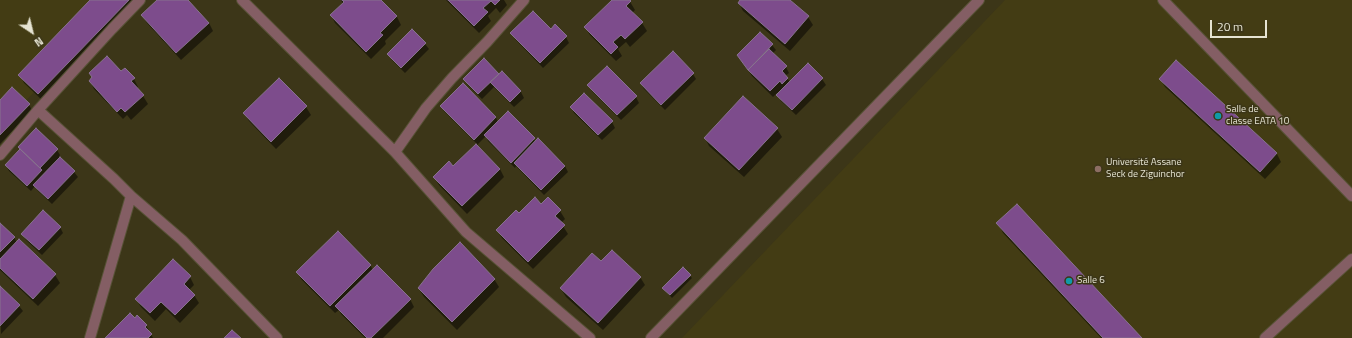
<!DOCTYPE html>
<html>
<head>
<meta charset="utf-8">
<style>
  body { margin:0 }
  #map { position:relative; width:1352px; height:338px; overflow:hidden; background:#3c3618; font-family:"Titillium Web",sans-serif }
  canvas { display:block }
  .north { position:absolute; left:12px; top:12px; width:40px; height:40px; -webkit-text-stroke:3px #3c3618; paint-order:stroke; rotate:145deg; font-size:11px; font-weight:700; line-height:16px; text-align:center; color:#e6e4d2 }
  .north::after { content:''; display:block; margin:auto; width:14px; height:18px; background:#e6e4d2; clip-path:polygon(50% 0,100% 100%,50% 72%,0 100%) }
  .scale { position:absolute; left:1210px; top:20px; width:57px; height:18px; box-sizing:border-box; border:2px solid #e6e4d2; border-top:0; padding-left:5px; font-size:12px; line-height:14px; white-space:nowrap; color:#e6e4d2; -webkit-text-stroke:3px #3c3618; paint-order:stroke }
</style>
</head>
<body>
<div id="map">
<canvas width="1352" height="338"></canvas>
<div class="north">N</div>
<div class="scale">20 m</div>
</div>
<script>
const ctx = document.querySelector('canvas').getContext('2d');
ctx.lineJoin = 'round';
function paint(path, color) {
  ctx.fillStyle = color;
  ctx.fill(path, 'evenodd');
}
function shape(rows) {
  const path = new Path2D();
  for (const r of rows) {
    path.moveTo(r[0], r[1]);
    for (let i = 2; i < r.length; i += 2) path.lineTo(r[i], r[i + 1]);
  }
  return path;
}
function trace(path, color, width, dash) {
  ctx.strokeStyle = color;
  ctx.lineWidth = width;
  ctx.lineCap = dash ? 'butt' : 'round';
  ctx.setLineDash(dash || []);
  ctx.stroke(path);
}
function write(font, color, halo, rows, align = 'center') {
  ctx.font = font + ' "Titillium Web",sans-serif';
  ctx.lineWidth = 3;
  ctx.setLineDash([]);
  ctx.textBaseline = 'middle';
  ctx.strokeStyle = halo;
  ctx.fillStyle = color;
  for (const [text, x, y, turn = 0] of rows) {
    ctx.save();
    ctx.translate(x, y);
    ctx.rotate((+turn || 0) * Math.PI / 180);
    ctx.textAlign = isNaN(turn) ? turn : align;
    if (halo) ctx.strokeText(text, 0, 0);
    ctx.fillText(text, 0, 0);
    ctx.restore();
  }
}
paint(shape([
  [0,0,124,0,0,127],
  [1005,0,1352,0,1352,338,682,338]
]), '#433c14');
paint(shape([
  [91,0,133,0,136,5,43,101,24,83,20,75],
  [158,0,187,0,209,23,213,31,181,60,147,23,142,15],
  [341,0,380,0,397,17,401,25,385,41,386,44,371,59,335,23,331,15,343,4],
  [446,0,504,0,507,5,500,13,496,8,488,16,491,21,479,33],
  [613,0,629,0,635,10,632,13,642,23,647,31,630,47,626,42,618,49,622,56,616,61,590,35,585,27],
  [741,0,789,0,808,17,813,25,790,51,743,11,739,3],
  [551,30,566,37,569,43,543,68,515,39,512,33],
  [760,33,772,45,776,50,772,54,786,67,789,73,785,76,790,82,808,64,822,79,826,85,796,115,781,101,777,93,773,97,752,76,742,61],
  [425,44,429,49,405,73,392,60,389,54],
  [1176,62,1277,154,1281,162,1265,179,1165,87,1160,79],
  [607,68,636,97,639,103,621,120,592,91,589,85],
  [121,73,134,79,138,87,136,89,143,96,148,104,131,120,127,115,123,119,94,89,90,81],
  [502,73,521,92,524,98,514,107,494,87,482,99,468,85,464,79,499,75],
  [693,74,696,79,665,110,644,89,641,84],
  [463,84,496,118,498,122,508,112,536,142,565,166,568,172,544,195,516,166,515,168,488,141,486,136,476,146,500,169,504,177,467,214,439,185,434,177,453,167,477,144,444,111,441,106],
  [0,101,29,105,32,110,0,144],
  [306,107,311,115,276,149,249,121,244,113],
  [571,107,612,122,615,128,602,140,574,113],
  [777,129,782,137,744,177,709,146,705,138],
  [21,150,57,150,60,155,59,157,74,172,78,177,52,204,38,191,35,186,31,191,9,171,6,165],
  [548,199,560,211,565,219,561,223,568,234,533,269,502,238,497,230,519,214,541,205],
  [998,223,1141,338,1101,338,1003,233],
  [0,224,14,237,17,243,55,275,60,283,38,306,0,270],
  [60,227,63,233,42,255,26,240,22,234],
  [601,263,640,277,645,285,603,330,566,297,561,289],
  [370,265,373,270,410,299,414,307,383,338,365,338,341,314,339,310,335,313,302,280,297,272],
  [690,276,692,278,672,298,665,290],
  [190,277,194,285,189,290,194,295,199,303,180,323,166,309,155,321,141,307,136,299],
  [494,279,499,287,457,330,424,297,419,289],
  [0,288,19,306,23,311,1,334],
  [135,319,146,325,153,338,107,338]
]), '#0007');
const building = shape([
  [90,0,129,0,38,94,18,75,90,0],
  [157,0,188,0,209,23,176,53,141,15,157,0],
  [342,0,381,0,397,16,380,33,383,35,366,52,330,15,344,2,342,0],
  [448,0,500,0,495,5,491,1,483,8,488,12,474,26,448,0],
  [612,0,630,0,631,1,626,6,643,22,625,39,621,35,613,42,618,47,611,54,584,27,612,0],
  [740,0,790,0,809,16,785,44,738,3,740,0],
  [533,11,551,29,555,24,567,36,540,63,510,33,533,11],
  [412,29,426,43,401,68,387,54,412,29],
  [760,32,773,44,748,70,737,55,760,32],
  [769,49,787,66,782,71,788,78,782,84,780,81,770,91,748,70,769,49],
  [673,51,694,73,661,105,640,83,673,51],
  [107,56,121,71,125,68,135,78,131,81,144,95,125,112,121,108,117,112,89,81,92,77,89,73,107,56],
  [484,58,499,74,478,94,463,79,484,58],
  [1176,60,1277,153,1260,172,1159,79,1176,60],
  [808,63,823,78,792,110,776,95,808,63],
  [607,66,637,96,617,115,587,85,607,66],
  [502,71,521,91,510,102,490,82,502,71],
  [279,78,307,106,271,142,243,113,279,78],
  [463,83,496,117,474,140,440,106,463,83],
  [12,87,30,104,0,135,0,100,12,87],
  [584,93,613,121,598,135,570,107,584,93],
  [743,96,778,128,739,170,704,138,743,96],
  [508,111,535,138,511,163,484,135,508,111],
  [36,128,58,149,40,168,18,147,36,128],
  [538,138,565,166,541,190,514,163,538,138],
  [476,144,500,169,462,206,433,177,449,161,453,166,476,144],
  [20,149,42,170,27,186,5,165,20,149],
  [60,157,75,171,48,199,33,185,60,157],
  [535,197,541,204,548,197,561,210,555,216,565,225,528,262,496,230,516,210,519,213,535,197],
  [1017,204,1142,338,1103,338,996,223,1017,204],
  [43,210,61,227,39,250,21,234,43,210],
  [0,223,15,237,0,252,0,223],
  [338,231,371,265,330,306,296,272,338,231],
  [19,239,56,274,33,299,0,268,0,259,19,239],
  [460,242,495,279,452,322,418,288,433,269,460,242],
  [612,250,641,277,598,323,560,288,592,253,601,261,612,250],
  [173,259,191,276,184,284,195,295,175,315,161,302,150,313,135,299,173,259],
  [377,265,411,299,371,338,367,338,335,306,377,265],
  [683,267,691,275,670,295,662,288,683,267],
  [0,286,20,305,0,326,0,286],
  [130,313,135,318,137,315,147,325,145,327,152,334,148,338,105,338,130,313],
  [232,330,241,338,224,338,232,330]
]);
paint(building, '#7d4c8c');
trace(building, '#87728e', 1);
const minor = shape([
  [242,0,395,152,466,232,590,338],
  [1163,0,1352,196],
  [38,110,114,179,131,196,182,240,277,338],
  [395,152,426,108,452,78,487,42,524,0],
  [0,155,38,110,112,29,140,0],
  [90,338,131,196],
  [651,338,979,0],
  [1265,338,1352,259]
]);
trace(minor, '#575236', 12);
trace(minor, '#845e64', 10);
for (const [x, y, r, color] of [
  [1218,116,4,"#0f9aa8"],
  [1098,169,4,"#8d6e63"],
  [1069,281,4,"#0f9aa8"]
]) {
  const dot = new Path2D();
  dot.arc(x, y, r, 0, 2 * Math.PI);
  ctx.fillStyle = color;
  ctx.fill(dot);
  trace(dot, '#3c3618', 1.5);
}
write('10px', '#e6e4d2', '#3c3618', [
  ["Salle de",1226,110],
  ["classe EATA 10",1226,122],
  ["Université Assane",1106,163],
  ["Seck de Ziguinchor",1106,175],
  ["Salle 6",1077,281]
], 'left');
</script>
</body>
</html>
